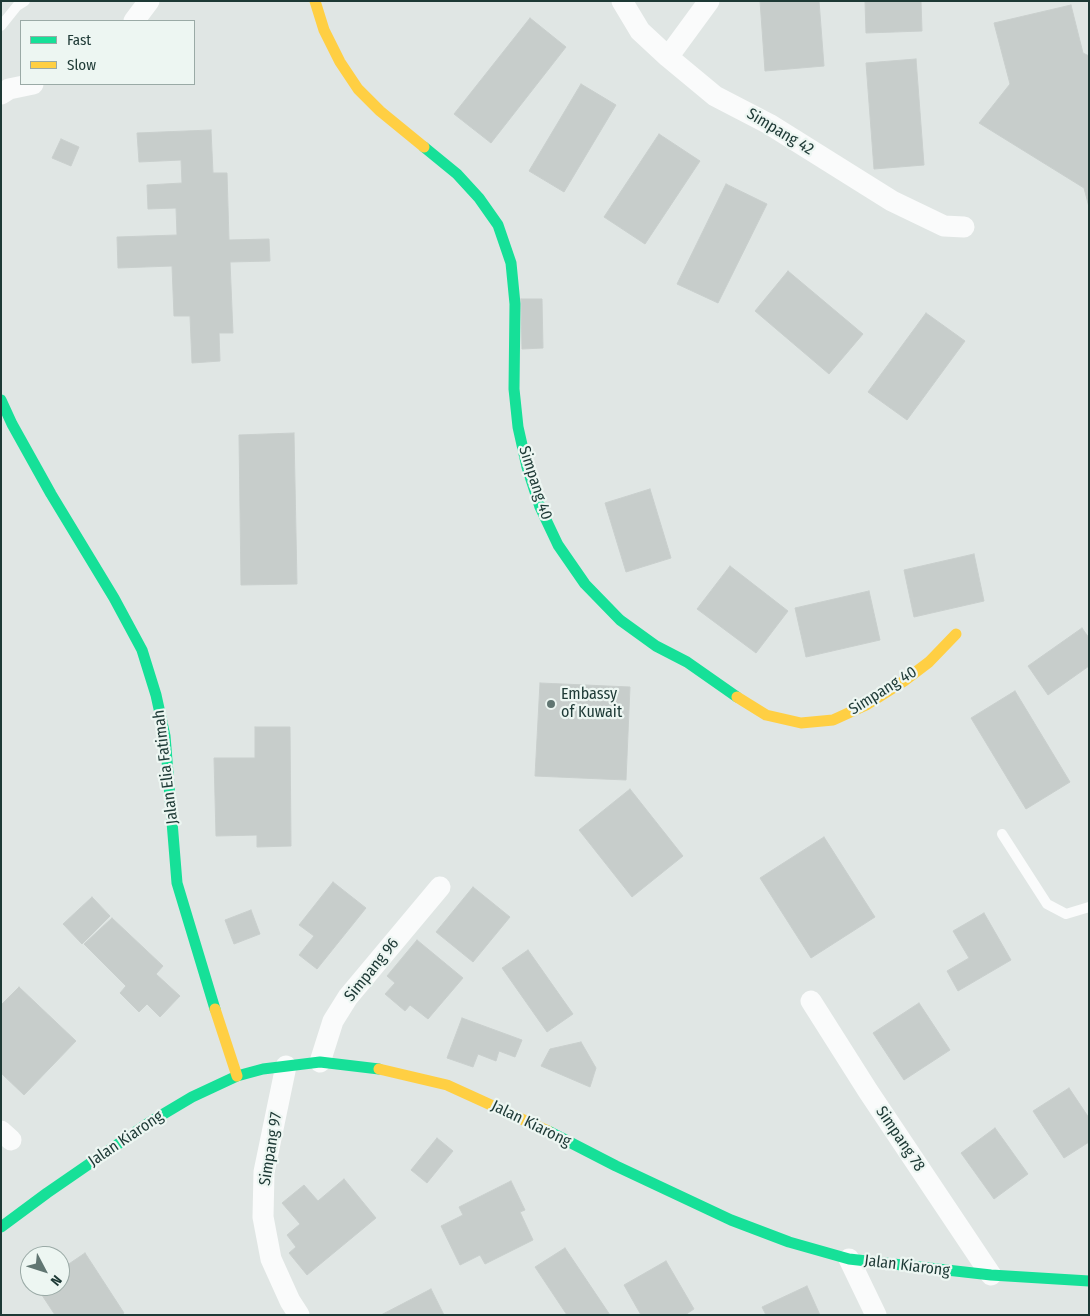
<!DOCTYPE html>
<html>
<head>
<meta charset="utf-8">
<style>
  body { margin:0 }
  #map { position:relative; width:1090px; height:1316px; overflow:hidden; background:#e0e6e4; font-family:"Fira Sans Condensed",sans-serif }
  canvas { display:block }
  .frame { position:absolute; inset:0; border:2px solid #1d3935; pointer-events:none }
  .legend { position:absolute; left:20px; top:20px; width:175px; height:65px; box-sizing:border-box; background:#edf6f2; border:1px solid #9aaaa6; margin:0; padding:6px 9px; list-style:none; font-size:15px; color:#1d3935 }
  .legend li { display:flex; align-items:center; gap:10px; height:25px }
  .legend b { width:25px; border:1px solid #9aaaa6 }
  .north { position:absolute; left:20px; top:1246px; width:50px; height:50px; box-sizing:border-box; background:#edf6f2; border:1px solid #9aaaa6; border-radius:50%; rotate:130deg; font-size:14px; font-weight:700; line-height:20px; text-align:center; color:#1d3935 }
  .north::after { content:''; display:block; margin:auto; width:18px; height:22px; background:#617672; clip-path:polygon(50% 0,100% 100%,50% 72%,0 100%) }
</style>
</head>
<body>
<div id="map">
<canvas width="1090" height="1316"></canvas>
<div class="frame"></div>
<ul class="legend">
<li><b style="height:6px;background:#16e098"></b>Fast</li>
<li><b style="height:6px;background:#ffcf43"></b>Slow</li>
</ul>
<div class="north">N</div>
</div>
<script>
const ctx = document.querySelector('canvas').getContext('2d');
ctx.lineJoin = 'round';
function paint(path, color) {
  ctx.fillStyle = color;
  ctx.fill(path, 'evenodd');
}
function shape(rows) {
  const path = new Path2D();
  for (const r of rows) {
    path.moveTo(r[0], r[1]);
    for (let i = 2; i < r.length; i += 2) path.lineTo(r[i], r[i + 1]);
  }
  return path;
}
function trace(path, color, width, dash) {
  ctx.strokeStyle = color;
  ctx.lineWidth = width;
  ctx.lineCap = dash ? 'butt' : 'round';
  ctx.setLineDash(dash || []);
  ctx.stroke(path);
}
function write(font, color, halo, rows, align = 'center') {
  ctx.font = font + ' "Fira Sans Condensed",sans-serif';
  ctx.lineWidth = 4.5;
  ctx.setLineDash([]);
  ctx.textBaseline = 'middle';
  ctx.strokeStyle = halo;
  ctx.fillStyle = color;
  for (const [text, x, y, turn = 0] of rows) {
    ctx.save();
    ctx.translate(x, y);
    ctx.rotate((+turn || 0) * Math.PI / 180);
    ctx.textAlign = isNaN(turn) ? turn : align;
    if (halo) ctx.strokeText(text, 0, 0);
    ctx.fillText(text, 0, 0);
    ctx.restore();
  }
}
const building = shape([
  [760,1,819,1,824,66,765,71,760,1],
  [865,1,921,1,922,31,866,33,865,1],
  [1071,5,1083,53,1089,56,1089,207,1084,188,979,123,1010,84,994,23,1071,5],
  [530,18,566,47,491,143,454,114,530,18],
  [916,59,924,165,874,169,866,63,916,59],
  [581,84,616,105,564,192,529,171,581,84],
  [211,130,213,173,227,173,229,240,269,239,270,261,230,262,233,333,219,333,220,361,192,363,190,316,174,316,172,266,118,268,117,237,177,235,176,208,148,209,147,185,182,183,181,160,139,162,137,133,211,130],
  [659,134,700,161,645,244,604,217,659,134],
  [61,139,79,147,71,166,52,158,61,139],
  [726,184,767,204,718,303,677,284,726,184],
  [788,271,863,334,829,374,755,311,788,271],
  [521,299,542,299,543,348,522,349,521,299],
  [926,313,965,341,907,420,868,392,926,313],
  [294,433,297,584,241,585,239,435,294,433],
  [650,489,671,558,626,572,605,503,650,489],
  [974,554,984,601,914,617,904,570,974,554],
  [730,566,788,611,756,653,697,609,730,566],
  [869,591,880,640,806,657,795,608,869,591],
  [1082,628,1089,638,1089,666,1048,695,1028,666,1082,628],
  [540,683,630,687,626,780,535,776,540,683],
  [1015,691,1070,782,1026,809,971,718,1015,691],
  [255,727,290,727,291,846,257,847,257,835,216,836,214,758,255,758,255,727],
  [630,789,683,856,632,897,579,830,630,789],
  [824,837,875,917,811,958,760,878,824,837],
  [333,882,366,908,317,969,299,955,314,936,299,925,333,882],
  [473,887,510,917,473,962,436,932,473,887],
  [92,897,110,916,82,944,63,924,92,897],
  [251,910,260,934,234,944,225,920,251,910],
  [984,913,1011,960,958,991,947,971,969,958,953,931,984,913],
  [112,918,163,966,156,974,180,996,160,1017,147,1004,139,1012,120,993,126,986,84,944,112,918],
  [417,940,463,978,428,1019,410,1005,405,1011,385,994,395,983,387,976,417,940],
  [528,950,573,1014,547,1032,502,968,528,950],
  [19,987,76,1041,24,1095,1,1073,1,1005,19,987],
  [919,1003,950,1050,904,1080,873,1033,919,1003],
  [462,1018,522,1040,515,1057,499,1051,496,1061,478,1054,473,1067,447,1058,462,1018],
  [581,1042,596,1068,590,1087,541,1066,550,1049,581,1042],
  [1069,1088,1089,1118,1089,1142,1064,1158,1033,1111,1069,1088],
  [995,1128,1028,1174,994,1199,961,1153,995,1128],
  [437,1138,453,1151,427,1183,411,1170,437,1138],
  [344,1179,376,1218,307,1275,289,1253,296,1247,287,1235,300,1224,282,1203,304,1185,318,1201,344,1179],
  [511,1181,525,1210,520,1212,533,1240,485,1264,480,1255,460,1265,441,1226,463,1215,459,1207,511,1181],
  [565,1248,610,1315,567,1315,535,1267,565,1248],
  [85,1253,124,1313,121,1315,55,1315,36,1286,60,1286,60,1270,85,1253],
  [666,1261,694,1309,685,1315,641,1315,624,1285,666,1261],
  [807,1286,820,1315,766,1315,762,1307,807,1286],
  [431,1289,444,1315,381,1315,431,1289]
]);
paint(building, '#c7cdcb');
trace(building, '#c9cfcd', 1);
trace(shape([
  [1,26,17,6,25,1],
  [1002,834,1047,904,1066,914,1089,907]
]), '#fafbfb', 10);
trace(shape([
  [622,1,640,31,668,57,715,96,769,124,892,201,944,226,964,227],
  [134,21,149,1],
  [668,57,709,1],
  [1,94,9,89,33,84],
  [811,1001,868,1091,991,1275],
  [320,1062,333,1021,348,997,440,887],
  [286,1066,264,1172,263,1217,271,1259,290,1301,299,1315],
  [1,1131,11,1140],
  [849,1259,876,1315]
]), '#fafbfb', 21);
trace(shape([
  [424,147,457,174,479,198,498,225,511,263,515,304,514,389,518,427,527,467,540,507,558,545,585,584,620,620,656,646,687,662,737,697],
  [1,400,12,424,51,494,114,598,142,650,156,695,165,736,177,883,215,1009],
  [548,1131,616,1166,731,1220,789,1242,849,1259,991,1275,1089,1281],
  [1,1227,47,1193,150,1122,192,1097,237,1076,263,1069,320,1062,379,1069]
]), '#16e098', 11);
trace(shape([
  [315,1,324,30,340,62,358,89,380,111,424,147],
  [737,697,766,715,801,723,833,720,866,705,904,681,929,662,956,634],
  [215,1009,237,1076],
  [379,1069,447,1085,548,1131]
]), '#ffcf43', 11);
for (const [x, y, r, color] of [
  [551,704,5,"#617672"]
]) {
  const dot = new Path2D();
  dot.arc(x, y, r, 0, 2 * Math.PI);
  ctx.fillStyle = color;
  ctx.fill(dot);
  trace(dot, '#edf6f2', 2);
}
write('16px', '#1d3935', '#edf6f2', [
  ["Simpang 42",780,132,31],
  ["Simpang 40",535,483,72],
  ["Simpang 40",883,691,-32],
  ["Jalan Elia Fatimah",166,767,-97],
  ["Simpang 96",372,970,-51],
  ["Jalan Kiarong",531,1124,26],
  ["Jalan Kiarong",126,1139,-34],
  ["Simpang 78",900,1139,56],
  ["Simpang 97",271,1149,-81],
  ["Jalan Kiarong",907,1266,7]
]);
write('16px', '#1d3935', '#edf6f2', [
  ["Embassy",561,695],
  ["of Kuwait",561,713]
], 'left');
</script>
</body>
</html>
